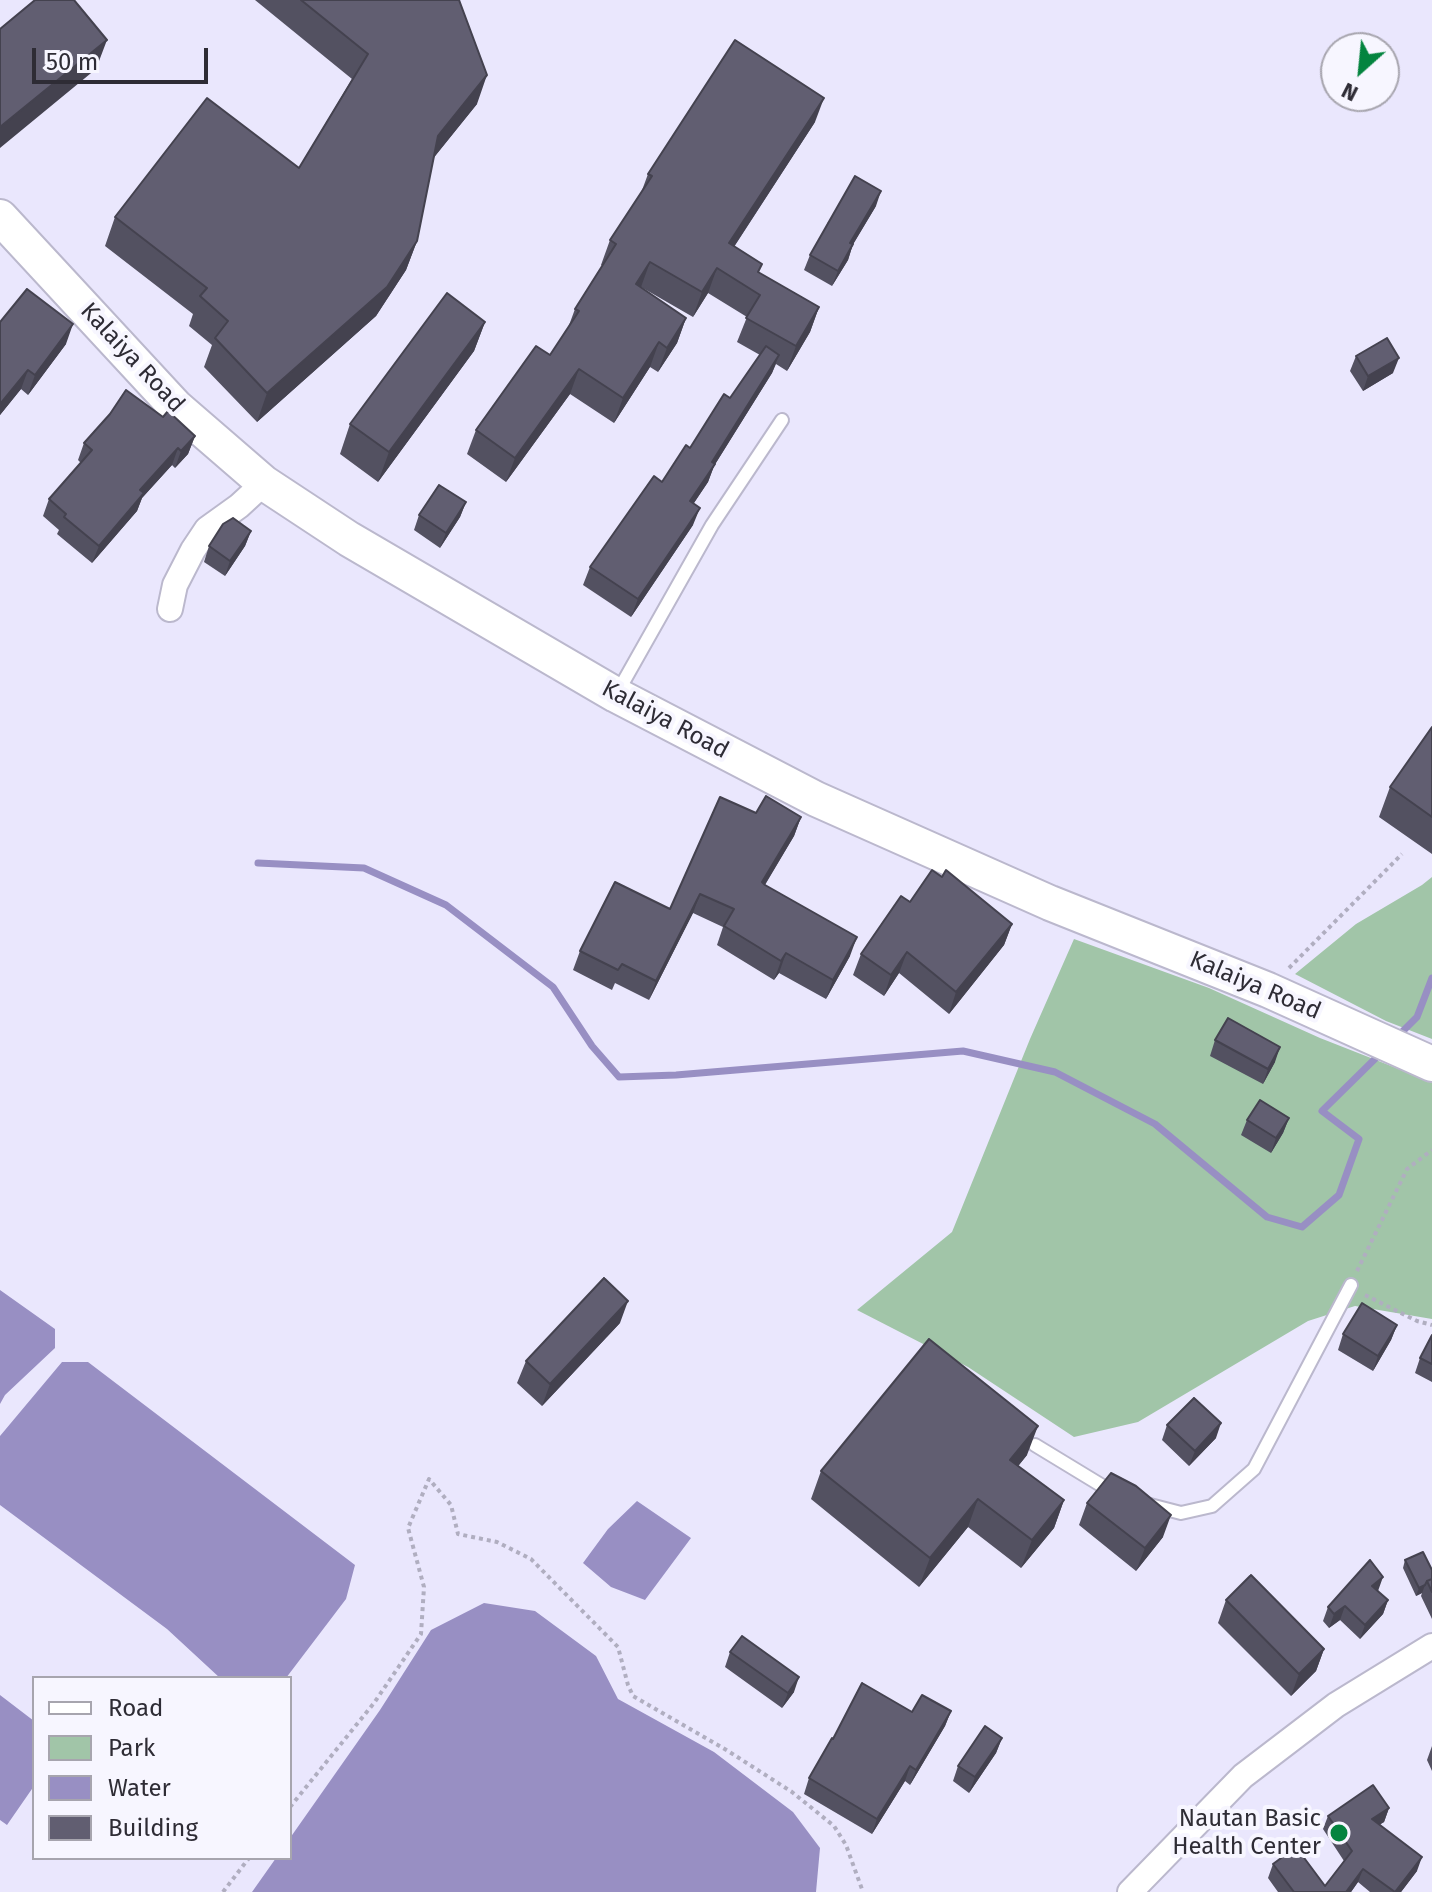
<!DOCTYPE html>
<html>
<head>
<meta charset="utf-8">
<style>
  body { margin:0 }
  #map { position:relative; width:1432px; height:1892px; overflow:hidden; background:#eae7fd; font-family:"Fira Sans",sans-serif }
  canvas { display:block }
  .legend { position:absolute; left:32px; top:1676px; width:260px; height:184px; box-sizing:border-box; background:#f7f6ff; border:2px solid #a7a5ae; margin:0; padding:10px 14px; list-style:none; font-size:24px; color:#2e2c35 }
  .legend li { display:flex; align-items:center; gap:16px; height:40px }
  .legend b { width:40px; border:2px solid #a7a5ae }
  .north { position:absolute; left:1320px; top:32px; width:80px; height:80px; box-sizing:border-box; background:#f7f6ff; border:2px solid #a7a5ae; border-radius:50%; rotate:207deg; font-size:22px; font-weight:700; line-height:32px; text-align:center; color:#2e2c35 }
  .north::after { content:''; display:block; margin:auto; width:28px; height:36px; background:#04843f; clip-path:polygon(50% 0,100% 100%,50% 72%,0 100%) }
  .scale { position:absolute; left:32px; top:48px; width:176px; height:36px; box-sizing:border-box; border:4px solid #2e2c35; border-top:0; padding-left:10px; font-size:24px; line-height:28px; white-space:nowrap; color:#2e2c35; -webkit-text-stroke:6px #f7f6ff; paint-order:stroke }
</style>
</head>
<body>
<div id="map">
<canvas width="1432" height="1892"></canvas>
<ul class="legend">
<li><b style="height:10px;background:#fff"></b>Road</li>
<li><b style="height:22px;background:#a1c5a8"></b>Park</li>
<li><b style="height:22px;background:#988fc3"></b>Water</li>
<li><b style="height:22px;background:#615e71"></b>Building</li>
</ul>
<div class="north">N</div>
<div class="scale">50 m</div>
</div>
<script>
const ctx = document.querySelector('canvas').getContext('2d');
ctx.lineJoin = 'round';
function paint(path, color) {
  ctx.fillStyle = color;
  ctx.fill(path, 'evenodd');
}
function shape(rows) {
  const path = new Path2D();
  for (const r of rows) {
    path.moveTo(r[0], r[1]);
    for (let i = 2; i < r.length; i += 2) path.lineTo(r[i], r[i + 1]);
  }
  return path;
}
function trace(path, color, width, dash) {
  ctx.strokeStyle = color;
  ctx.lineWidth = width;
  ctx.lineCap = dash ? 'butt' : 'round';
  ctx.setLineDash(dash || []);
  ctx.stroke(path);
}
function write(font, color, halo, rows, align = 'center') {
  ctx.font = font + ' "Fira Sans",sans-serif';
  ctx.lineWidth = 8;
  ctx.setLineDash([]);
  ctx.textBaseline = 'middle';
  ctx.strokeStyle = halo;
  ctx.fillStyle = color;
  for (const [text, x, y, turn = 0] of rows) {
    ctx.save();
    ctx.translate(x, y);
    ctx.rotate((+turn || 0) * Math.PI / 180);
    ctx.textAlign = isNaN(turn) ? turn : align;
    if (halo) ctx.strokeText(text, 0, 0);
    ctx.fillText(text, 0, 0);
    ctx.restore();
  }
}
paint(shape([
  [1432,877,1432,1039,1386,1021,1295,974,1356,924,1422,885],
  [1074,939,1209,988,1320,1038,1432,1082,1432,1319,1355,1306,1308,1321,1138,1422,1074,1437,968,1367,857,1310,952,1232,1030,1039]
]), '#a1c5a8');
paint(shape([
  [0,1290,55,1329,55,1348,5,1395,0,1404],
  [62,1362,88,1362,355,1565,346,1599,286,1678,220,1678,167,1629,0,1505,0,1436],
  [637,1501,691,1538,645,1600,611,1587,583,1563,608,1529],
  [484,1603,535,1611,596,1656,618,1699,714,1752,793,1812,820,1848,816,1892,252,1892,276,1858,290,1858,290,1838,380,1710,431,1630],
  [0,1695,34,1721,34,1786,7,1825,0,1820]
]), '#988fc3');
trace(shape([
  [258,863,364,868,446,905,553,987,592,1046,619,1077,676,1075,963,1051,1055,1072,1155,1124,1267,1217,1302,1227,1339,1195,1359,1139,1322,1111,1383,1051],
  [1397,1037,1417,1017,1432,978]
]), '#988fc3', 7);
const lane = shape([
  [616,695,712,525,782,420],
  [1035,1445,1114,1493],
  [1150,1505,1181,1513,1212,1506,1254,1469,1351,1285]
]);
const street = shape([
  [170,609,175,585,193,550,207,529,239,506,264,483],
  [1130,1892,1243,1776,1336,1705,1432,1646]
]);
const secondary = shape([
  [0,217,175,406,264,483,349,539,616,695,816,799,1050,903,1268,990,1432,1064]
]);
trace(lane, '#bbb8cd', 16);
trace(street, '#bbb8cd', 28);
trace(secondary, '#bbb8cd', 38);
trace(shape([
  [1289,968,1402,854],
  [1357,1271,1407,1169,1432,1150],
  [1365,1295,1417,1321,1432,1325],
  [290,1807,374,1703,421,1634,424,1587,408,1528,429,1479,451,1505,458,1534,497,1542,531,1559,618,1647,628,1685,633,1696,728,1751,792,1792,834,1826,846,1845,863,1892],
  [223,1892,249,1858]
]), '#b0aec0', 4, [4, 4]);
trace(lane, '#fff', 12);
trace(street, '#fff', 24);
trace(secondary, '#fff', 34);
paint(shape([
  [255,0,459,0,477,104,434,157,417,241,406,270,376,316,257,422,204,367,212,345,189,326,193,314,105,246,115,217,299,168,352,79],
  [815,122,734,247,759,273,819,307,810,332,787,371,776,364,772,373,714,466,708,482,694,503,693,525,631,617,583,585,590,567,662,482,730,398,760,355,737,342,747,317,708,293,693,317,641,287,641,288,686,318,677,343,658,372,650,367,614,423,570,394,506,482,467,454,476,430,550,355,568,328,575,309,603,266,601,265,610,240,641,193,648,174],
  [876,206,853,244,848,260,832,286,804,270,810,255,825,229,828,222],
  [0,322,66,344,28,395,21,389,0,415],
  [485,322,474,351,378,482,340,454,350,424],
  [1356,356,1393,373,1363,391,1350,371],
  [110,414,163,417,195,436,188,454,175,468,172,465,142,498,137,511,92,563,57,534,59,530,43,516,49,499,81,463,78,460,84,443],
  [466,502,460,517,440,548,414,530,419,515],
  [251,531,245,546,225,576,204,562,209,546],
  [1432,727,1432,854,1379,817,1390,787],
  [756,813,801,817,794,836,765,885,850,956,826,999,779,973,774,980,717,945,723,927,693,913,649,1000,615,983,612,990,573,970,580,951,670,909],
  [910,902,1012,924,1004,945,949,1014,899,973,884,996,853,975,861,954],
  [1215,1040,1275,1062,1263,1084,1210,1056],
  [1289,1118,1283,1133,1271,1153,1241,1135,1247,1120],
  [620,1323,542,1406,517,1383,526,1361],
  [1397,1325,1391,1340,1373,1371,1338,1350,1343,1334],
  [1432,1335,1432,1382,1415,1373,1420,1358],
  [1167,1425,1216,1438,1189,1466,1162,1440],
  [1027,1455,1018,1466,1064,1500,1054,1528,1021,1568,968,1527,919,1587,811,1499,821,1471],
  [1087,1503,1163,1537,1136,1571,1079,1525],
  [1405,1560,1432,1570,1432,1619,1421,1596,1422,1593,1416,1596,1403,1568],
  [1378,1591,1388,1600,1383,1614,1360,1639,1340,1620,1329,1628,1323,1621,1328,1607],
  [1226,1600,1324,1649,1316,1671,1291,1696,1218,1623],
  [730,1652,794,1692,782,1708,725,1667],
  [951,1711,945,1726,910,1785,905,1781,872,1834,804,1794,809,1778,833,1739,912,1712],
  [1002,1738,996,1753,969,1793,953,1781,958,1766],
  [1432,1746,1432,1771,1427,1760],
  [1389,1808,1384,1822,1380,1824,1417,1871,1401,1892,1370,1892,1358,1882,1351,1892,1278,1892,1268,1878,1273,1864,1325,1886,1344,1861,1323,1829,1328,1816]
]), '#535161');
paint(shape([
  [107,40,96,69,0,148,0,127],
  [487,75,477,104,428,165,438,136],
  [824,98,815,122,720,268,729,243],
  [881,191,876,206,845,258,850,243],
  [417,241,406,270,376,316,257,422,267,393],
  [853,244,848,260,832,286,838,271],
  [650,262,641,287,627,309,636,284],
  [717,268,708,293,693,317,702,292],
  [819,307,810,332,787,371,796,346],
  [686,318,677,343,658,372,667,348],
  [485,322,474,351,378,482,389,452],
  [73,324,66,344,28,395,35,375],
  [659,342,650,367,614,423,623,398],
  [779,355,772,373,714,466,708,482,683,519,690,501,712,462],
  [1399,358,1393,373,1363,391,1368,376],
  [579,369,570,394,506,482,515,458],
  [28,370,21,389,0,415,0,404],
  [195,436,188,454,175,468,181,451],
  [178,448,172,465,142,498,137,511,92,563,99,546,140,490],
  [466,502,460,517,440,548,446,533],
  [700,508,693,525,631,617,638,599],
  [251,531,245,546,225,576,230,561],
  [801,817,794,836,755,901,762,882],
  [700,894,693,913,649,1000,656,981],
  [1012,924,1004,945,949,1014,956,992],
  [857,937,850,956,826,999,833,980],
  [907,952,899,973,884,996,891,975],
  [786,953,779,973,774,980,781,961],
  [1280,1047,1275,1062,1263,1084,1268,1069],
  [1289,1118,1283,1133,1271,1153,1276,1138],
  [628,1301,620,1323,542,1406,550,1384],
  [1397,1325,1391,1340,1373,1371,1378,1356],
  [1221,1423,1216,1438,1189,1466,1195,1451],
  [1038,1426,1027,1455,1000,1489,1010,1460],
  [978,1499,968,1527,919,1587,930,1558],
  [1064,1500,1054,1528,1021,1568,1032,1540],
  [1171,1515,1163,1537,1136,1571,1145,1548],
  [1383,1577,1378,1591,1372,1586],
  [1425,1585,1422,1593,1416,1596,1419,1588],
  [1388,1600,1383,1614,1360,1639,1365,1625],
  [1345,1606,1340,1620,1329,1628,1334,1614],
  [1324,1649,1316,1671,1291,1696,1299,1674],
  [799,1677,794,1692,782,1708,788,1693],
  [951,1711,945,1726,910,1785,916,1770],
  [1002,1738,996,1753,969,1793,975,1777],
  [910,1766,905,1781,872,1834,877,1819],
  [1389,1808,1384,1822,1367,1833,1372,1819],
  [1422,1857,1417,1871,1401,1892,1395,1892],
  [1363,1869,1358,1882,1351,1892,1346,1892]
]), '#44424f');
const building = shape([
  [35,0,74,0,107,40,0,127,0,29,35,0],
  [301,0,459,0,487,75,438,136,417,241,387,287,267,393,215,338,228,321,200,296,207,288,115,217,207,98,299,168,368,54,301,0],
  [735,40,824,98,729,243,762,264,758,272,819,307,796,346,746,318,760,295,717,268,702,292,650,262,636,284,686,318,667,348,659,342,623,398,579,369,515,458,476,430,536,346,550,355,579,311,575,309,616,244,610,240,652,176,648,174,735,40],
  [855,176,881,191,850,243,853,244,838,271,810,255,855,176],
  [27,289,73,324,35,375,28,370,0,404,0,322,27,289],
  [447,293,485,322,389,452,350,424,447,293],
  [1387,338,1399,358,1368,376,1356,356,1387,338],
  [766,346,779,355,712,462,715,464,690,501,700,508,638,599,590,567,654,476,662,482,686,445,690,448,724,394,730,398,766,346],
  [126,390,163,417,168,411,195,436,181,451,178,448,140,490,144,493,99,546,64,517,66,514,49,499,92,450,84,443,110,414,126,390],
  [439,485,466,502,446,533,419,515,439,485],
  [233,518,251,531,230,561,209,546,223,524,233,518],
  [1432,727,1432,817,1390,787,1432,727],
  [766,796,801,817,762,882,765,885,857,937,833,980,786,953,781,961,724,926,734,909,700,894,656,981,622,964,618,970,580,951,615,882,670,909,720,797,756,813,766,796],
  [932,870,942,877,946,870,1012,924,956,992,907,952,891,975,861,954,901,896,910,902,932,870],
  [1228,1018,1280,1047,1268,1069,1215,1040,1228,1018],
  [1260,1100,1289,1118,1276,1138,1247,1120,1260,1100],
  [604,1278,628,1301,550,1384,526,1361,604,1278],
  [1362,1303,1397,1325,1378,1356,1343,1334,1362,1303],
  [1432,1335,1432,1364,1420,1358,1432,1335],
  [929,1339,1038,1426,1010,1460,1064,1500,1032,1540,978,1499,930,1558,821,1471,929,1339],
  [1194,1398,1221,1423,1195,1451,1167,1425,1194,1398],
  [1111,1473,1136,1486,1171,1515,1145,1548,1087,1503,1111,1473],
  [1423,1552,1432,1570,1432,1579,1427,1581,1425,1585,1419,1588,1405,1560,1423,1552],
  [1370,1560,1383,1577,1372,1586,1388,1600,1365,1625,1345,1606,1334,1614,1328,1607,1370,1560],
  [1251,1575,1324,1649,1299,1674,1226,1600,1251,1575],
  [1432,1579,1432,1592,1427,1581,1432,1579],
  [742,1636,799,1677,788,1693,730,1652,742,1636],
  [862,1683,912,1712,922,1695,951,1711,916,1770,910,1766,877,1819,809,1778,832,1738,833,1739,862,1683],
  [985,1726,1002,1738,975,1777,958,1766,985,1726],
  [1373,1785,1389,1808,1372,1819,1422,1857,1395,1892,1363,1869,1346,1892,1294,1892,1273,1864,1296,1847,1325,1886,1352,1851,1328,1816,1373,1785]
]);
paint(building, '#615e71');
trace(building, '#44424f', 2);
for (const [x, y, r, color] of [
  [1339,1833,10,"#04843f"]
]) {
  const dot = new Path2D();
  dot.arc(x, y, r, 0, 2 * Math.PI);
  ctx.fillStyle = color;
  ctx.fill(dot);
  trace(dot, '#f7f6ff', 3);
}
write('24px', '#2e2c35', '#f7f6ff', [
  ["Kalaiya Road",132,358,47],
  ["Kalaiya Road",665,720,28],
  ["Kalaiya Road",1255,986,23]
]);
write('24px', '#2e2c35', '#f7f6ff', [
  ["Nautan Basic",1321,1819],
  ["Health Center",1321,1847]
], 'right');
</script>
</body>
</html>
